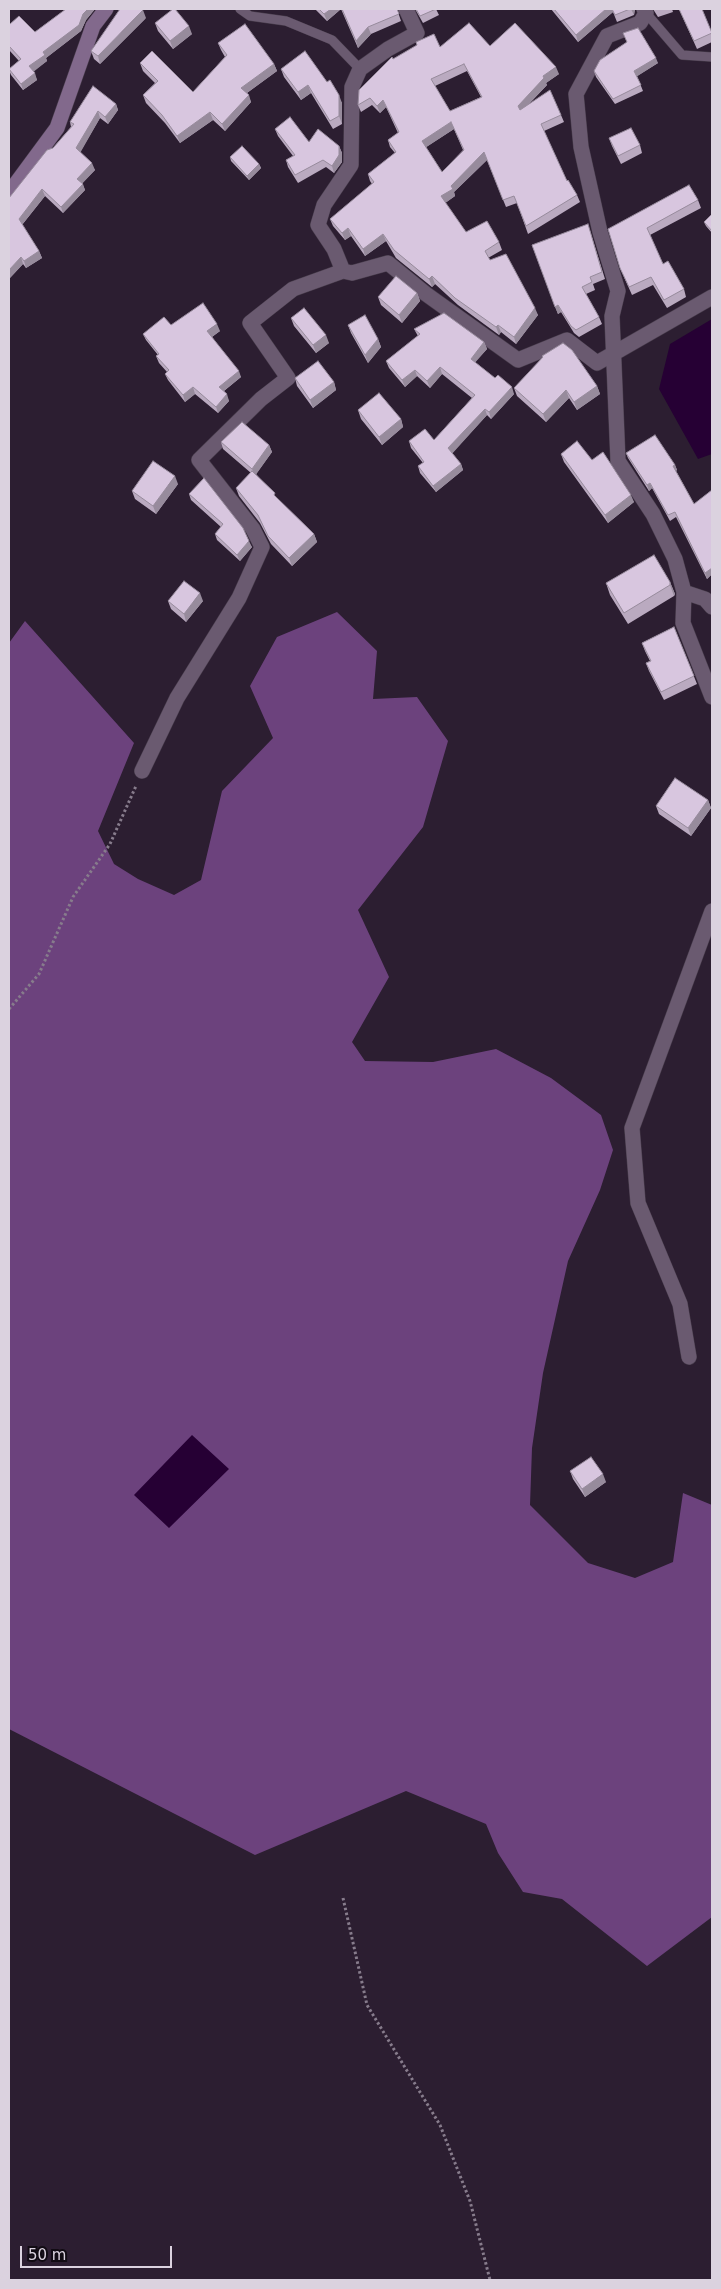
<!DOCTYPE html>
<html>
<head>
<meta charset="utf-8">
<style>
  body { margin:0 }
  #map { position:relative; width:721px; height:2289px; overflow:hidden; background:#2c1e31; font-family:"DejaVu Sans",sans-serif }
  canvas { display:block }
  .frame { position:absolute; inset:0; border:10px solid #dbd2df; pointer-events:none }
  .scale { position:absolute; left:20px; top:2246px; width:152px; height:22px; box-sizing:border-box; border:2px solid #dbd2df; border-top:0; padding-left:6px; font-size:15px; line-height:18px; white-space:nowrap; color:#dbd2df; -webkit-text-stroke:4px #110b13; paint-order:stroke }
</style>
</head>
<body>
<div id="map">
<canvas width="721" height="2289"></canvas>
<div class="frame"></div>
<div class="scale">50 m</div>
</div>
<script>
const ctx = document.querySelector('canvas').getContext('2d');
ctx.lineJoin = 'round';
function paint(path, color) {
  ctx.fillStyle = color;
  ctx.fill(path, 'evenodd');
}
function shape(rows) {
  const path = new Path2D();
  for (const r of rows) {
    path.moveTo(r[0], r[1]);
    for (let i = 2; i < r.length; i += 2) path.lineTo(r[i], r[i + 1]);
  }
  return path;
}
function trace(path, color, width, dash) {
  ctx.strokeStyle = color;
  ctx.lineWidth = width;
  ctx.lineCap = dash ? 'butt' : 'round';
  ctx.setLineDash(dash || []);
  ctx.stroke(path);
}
paint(shape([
  [337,612,377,651,373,699,417,697,448,741,423,827,358,910,389,977,352,1042,365,1061,433,1062,496,1049,551,1078,601,1115,613,1150,600,1190,568,1261,543,1373,532,1448,530,1505,588,1563,635,1578,673,1562,683,1493,712,1505,712,1917,647,1966,562,1899,523,1892,498,1853,486,1824,406,1791,255,1855,9,1729,9,643,25,621,134,743,98,831,114,864,138,879,174,895,201,880,222,791,273,738,250,686,277,637]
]), '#6c427d');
paint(shape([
  [712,319,712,454,698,459,659,389,670,344],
  [192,1435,229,1469,169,1528,134,1495]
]), '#260034');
const lane = shape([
  [240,9,250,16,286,21,332,40,360,69],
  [646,13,682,55,712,57]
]);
const street = shape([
  [644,9,646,13,640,23,607,36,576,94,581,147,600,232,618,291,612,316,618,461,653,514,675,559,684,592,683,623,712,697],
  [343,271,352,273,388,263,426,294,518,360,567,340,597,363,712,297],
  [684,592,705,599,712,607],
  [142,771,177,698,239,598,262,547,253,529,199,460,261,399,288,378,250,323,293,289,343,271,334,249,318,225,324,205,351,165,352,87,360,69,388,49,417,33,406,9],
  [689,1357,680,1304,638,1203,632,1128,712,911]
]);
const secondary = shape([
  [9,193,57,128,93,26,106,9]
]);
trace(lane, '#483d4c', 10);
trace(street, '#483d4c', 16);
trace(secondary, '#483d4c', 16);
trace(shape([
  [9,1009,39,974,73,897,110,844,136,786],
  [343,1898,367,2005,440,2125,470,2201,490,2280]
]), '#877c8c', 3, [2.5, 2.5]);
trace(lane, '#6a5a70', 9);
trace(street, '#6a5a70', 15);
trace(secondary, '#82698c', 15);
paint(shape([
  [66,9,95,9,86,20,81,31,46,58,47,61,33,71,37,80,23,90,11,75,9,70,19,61,9,50,9,23,10,24,35,32],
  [315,9,397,9,401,21,371,34,358,48,341,9,327,21],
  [415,9,436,9,439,15,423,23],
  [551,9,635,9,634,15,617,22,613,12,578,42],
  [653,9,672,9,673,12,658,17],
  [679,9,712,31,712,42,697,49],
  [146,18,100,64,94,59,91,51],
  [155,23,192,34,173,49,158,31],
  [623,33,658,63,637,76,643,91,615,104,596,77,594,71,627,42],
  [218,43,274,64,277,71,247,93,251,102,225,131,213,120,180,143,165,123,146,103,143,95,155,83,143,71,140,63,193,92,225,57,221,50],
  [490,46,559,74,546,83,547,85,529,104,561,115,564,122,544,131,567,181,577,195,580,202,528,234,517,203,506,207,487,160,454,192,455,196,445,203,466,232,499,242,502,250,488,258,490,260,538,315,516,344,501,332,499,335,458,305,435,284,432,287,396,258,386,241,365,256,351,236,345,240,333,226,330,219,372,184,370,181,368,174,395,153,390,147,388,140,398,133,386,107,380,113,372,105,361,112,358,105,393,59,440,47],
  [467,71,481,97,450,111,435,86],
  [454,129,463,150,442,172,426,147],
  [281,69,327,82,342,103,342,124,333,129,311,93,301,100,284,77],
  [116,104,118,110,108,124,100,118,80,152,95,170,82,183,85,190,63,213,45,196,22,225,39,251,42,258,26,268,23,264,9,279,9,198,53,148,71,127,70,122],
  [275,129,309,142,339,146,342,153,342,162,334,173,326,167,298,183,288,167,286,160,293,156,278,136],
  [609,138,640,145,642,153,621,164,612,146],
  [230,157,259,164,261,168,249,180,231,161],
  [698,200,701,208,650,235,663,264,684,289,686,297,667,308,653,285,632,295,620,268,608,229],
  [712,214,712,233,706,226,704,222],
  [590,231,605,279,593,284,595,290,586,294,599,317,602,324,579,337,574,333,561,312,558,314,532,245],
  [417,293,420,301,402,323,381,305,378,297],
  [291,318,329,343,316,353,294,326],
  [171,325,220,331,212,337,241,377,224,391,229,401,218,413,195,394,185,402,168,380,165,374,167,372,159,363,156,356,158,355,146,340,143,334],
  [348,325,378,339,381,347,368,363,351,333],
  [414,329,484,342,487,349,475,362,514,394,491,419,487,415,452,453,461,464,463,470,436,492,420,473,418,466,423,463,411,448,409,441,434,440,472,398,442,374,430,388,417,376,405,387,389,368,386,361,418,336],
  [542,356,597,386,600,394,577,410,569,398,546,422,517,396,514,388,543,358],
  [295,378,334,382,336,390,313,408,297,386],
  [358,410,401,419,403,427,382,445,361,419],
  [221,442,269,445,272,452,256,474,277,498,314,534,317,542,292,566,271,544,260,523,239,496,236,488,251,473,223,449],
  [626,453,675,465,677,470,676,471,694,504,712,490,712,574,707,579,676,517,670,521,652,488,649,491,628,458],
  [561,454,592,460,634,502,608,523,564,462],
  [178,484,156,514,135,499,132,491],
  [189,494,252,547,240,561,217,540,215,534,221,527,191,500],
  [670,582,675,594,674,596,628,624,610,595,606,583],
  [168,601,203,601,186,622,171,609],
  [674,627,697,684,664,700,649,671,646,663,650,661,645,651,642,643],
  [708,800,711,808,691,836,659,814,656,806],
  [570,1471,606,1482,585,1497,573,1479]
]), '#baaac0');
paint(shape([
  [88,9,95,9,86,20,81,31,46,58,47,61,32,73,29,66,83,14],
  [331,9,341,9,327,21,324,14],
  [606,9,612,9,613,12,578,42,576,35],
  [631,9,635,9,634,15],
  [143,10,146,18,100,64,98,56],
  [189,26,192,34,173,49,170,41],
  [368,27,371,34,358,48,356,41],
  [656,58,658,63,636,77,634,71],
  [274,64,277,71,244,95,241,88],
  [556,67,559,74,546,83,547,85,520,113,518,106,543,76],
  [35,73,37,80,23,90,21,84],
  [308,85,311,93,301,100,298,92],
  [249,95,251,102,225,131,222,124],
  [339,95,342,103,342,124,339,116],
  [383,100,386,107,380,113,377,106],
  [116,104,118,110,108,124,105,117],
  [98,111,100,118,79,155,76,148],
  [210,112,213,120,180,143,177,136],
  [451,122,454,129,425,148,422,141],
  [339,146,342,153,342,162,334,173,332,166],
  [484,152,487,160,454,192,455,196,444,204,441,196],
  [92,163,95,170,80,186,77,179],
  [259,164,261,168,249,180,247,176],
  [83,184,85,190,63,213,61,207],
  [42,189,45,196,21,226,19,219],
  [348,228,351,236,345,240,342,233],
  [383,234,386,241,365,256,363,249],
  [39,251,42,258,26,268,24,261],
  [21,257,23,264,9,279,9,270],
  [432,276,435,284,432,287,429,279],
  [417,293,420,301,402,323,399,315],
  [558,305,561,312,558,314,555,307],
  [535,308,538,315,516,344,514,337],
  [217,324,220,331,210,338,207,331],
  [498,325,501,332,499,335,496,327],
  [326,335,329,343,316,353,313,345],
  [378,339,381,347,368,363,365,355],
  [484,342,487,349,473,365,471,359],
  [440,367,442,374,430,388,427,381],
  [415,370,417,376,405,387,402,380],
  [239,371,241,377,221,393,219,387],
  [334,382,336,390,313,408,310,400],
  [597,386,600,394,577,410,574,402],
  [193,387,195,394,185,402,183,395],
  [512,387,514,394,491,419,489,412],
  [566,390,569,398,546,422,543,414],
  [227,394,229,401,218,413,216,407],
  [485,409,487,415,451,455,448,448],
  [401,419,403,427,382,445,379,437],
  [269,445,272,452,255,476,252,469],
  [461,464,463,470,436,492,433,486],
  [675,465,677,470,675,471,673,466],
  [175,476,178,484,156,514,153,506],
  [650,483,652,488,649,491,647,485],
  [631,495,634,502,608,523,605,515],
  [314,534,317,542,292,566,289,558],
  [249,541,252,547,240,561,237,555],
  [712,568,712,574,707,579,705,573],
  [670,582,675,594,674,596,670,585],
  [200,593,203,601,186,622,184,614],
  [708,800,711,808,691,836,688,828],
  [603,1474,606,1482,585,1497,582,1489]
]), '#978b9c');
const building = shape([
  [66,9,88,9,83,14,79,25,43,52,45,55,29,66,35,73,21,84,9,69,21,59,9,46,9,23,10,24,19,16,35,32,66,9],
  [120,9,141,9,143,10,98,56,91,51,120,9],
  [173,9,175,9,189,26,170,41,155,23,173,9],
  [319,9,331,9,324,14,319,9],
  [342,9,397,9,399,14,368,27,356,41,342,9],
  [416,9,436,9,420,16,416,9],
  [554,9,606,9,576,35,554,9],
  [612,9,630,9,615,15,612,9],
  [679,9,702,9,712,33,694,41,679,9],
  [469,23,490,46,515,23,556,67,543,76,544,78,518,106,520,110,550,90,561,115,541,124,567,181,568,180,577,195,526,226,514,196,503,200,484,152,451,186,453,189,441,196,466,232,487,221,499,242,485,251,490,260,506,254,535,308,514,337,498,325,496,327,455,298,432,276,429,279,394,250,383,234,363,249,348,228,342,233,330,219,374,182,368,174,396,152,388,140,399,132,383,100,377,106,370,98,358,105,359,90,392,57,393,59,417,45,416,42,434,34,440,47,469,23],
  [464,64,482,97,450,111,431,79,464,64],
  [451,122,464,150,442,172,422,141,451,122],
  [245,24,274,64,241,88,249,95,222,124,210,112,177,136,162,115,143,95,158,81,140,63,152,51,193,92,227,55,218,43,245,24],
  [638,28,656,58,634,71,641,85,613,99,594,71,600,60,627,42,623,33,638,28],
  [305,51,327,82,330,80,339,95,339,116,330,121,308,85,298,92,281,69,305,51],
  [93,86,116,104,105,117,98,111,76,148,92,163,77,179,83,184,61,207,42,189,19,219,39,251,24,261,21,257,9,270,9,198,47,150,53,148,74,124,70,122,93,86],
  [290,117,309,142,318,129,339,146,339,155,332,166,323,160,295,175,286,160,295,155,275,129,290,117],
  [631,128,640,145,618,156,609,138,631,128],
  [242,146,259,164,247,176,230,157,242,146],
  [689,185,698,200,647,228,663,264,668,261,684,289,664,300,651,277,629,287,620,268,608,229,689,185],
  [712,214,712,231,704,222,712,214],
  [588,224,602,272,590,277,592,282,582,287,599,317,576,330,571,326,558,305,555,307,532,245,588,224],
  [396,276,417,293,399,315,378,297,396,276],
  [203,303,217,324,207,331,239,371,219,387,227,394,216,407,193,387,183,395,165,374,169,370,156,356,159,354,143,334,164,317,171,325,203,303],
  [304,308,326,335,313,345,291,318,304,308],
  [444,313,484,342,471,359,495,378,498,375,512,387,489,412,485,409,448,448,461,464,433,486,418,466,424,462,409,441,425,429,434,440,475,395,440,367,427,381,415,370,402,380,386,361,420,334,414,329,444,313],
  [365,315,378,339,365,355,348,325,365,315],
  [563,343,572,350,597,386,574,402,566,390,543,414,514,388,543,357,542,356,563,343],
  [318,361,334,382,310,400,295,378,318,361],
  [379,393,401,419,379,437,358,410,379,393],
  [242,422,269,445,252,469,221,442,242,422],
  [655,435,675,465,673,466,694,504,712,490,712,568,705,573,675,512,668,515,650,483,647,485,626,453,655,435],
  [577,441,592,460,603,452,631,495,605,515,561,454,577,441],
  [153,461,175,476,153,506,132,491,153,461],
  [252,471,275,493,274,495,314,534,289,558,268,536,258,515,236,488,252,471],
  [204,478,243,528,249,541,237,555,215,534,223,524,189,494,204,478],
  [654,555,670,582,670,585,624,613,606,583,654,555],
  [184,581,200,593,184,614,168,601,184,581],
  [674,627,694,676,661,692,646,663,651,661,642,643,674,627],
  [675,778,708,800,688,828,656,806,675,778],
  [591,1457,603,1474,582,1489,570,1471,591,1457]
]);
paint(building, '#d8c6df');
trace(building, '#978b9c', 1);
</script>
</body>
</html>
